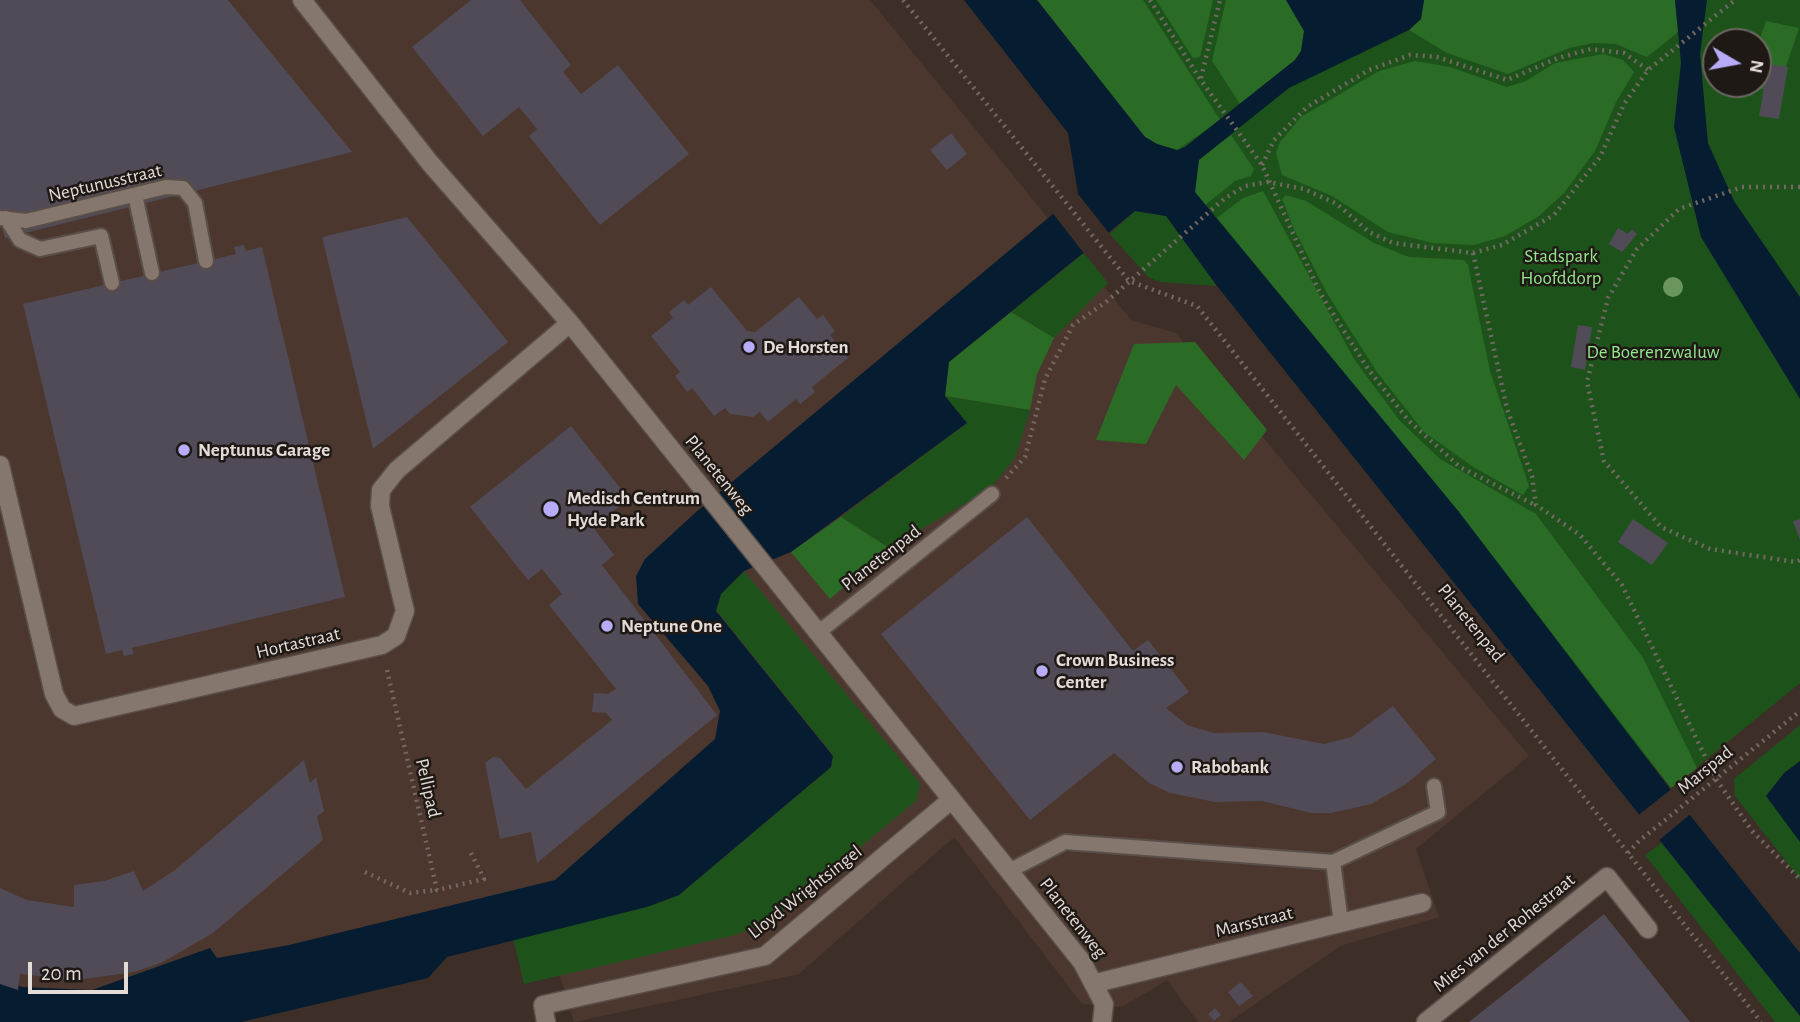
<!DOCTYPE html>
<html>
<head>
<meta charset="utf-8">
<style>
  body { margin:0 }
  #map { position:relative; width:1800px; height:1022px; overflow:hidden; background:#3d2f28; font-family:"Alegreya Sans",sans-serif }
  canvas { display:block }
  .north { position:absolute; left:1702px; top:28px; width:70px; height:70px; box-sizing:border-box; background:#1f1916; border:2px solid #6d6763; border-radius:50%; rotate:100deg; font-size:19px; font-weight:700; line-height:28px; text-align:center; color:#e3dbd6 }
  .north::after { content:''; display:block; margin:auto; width:24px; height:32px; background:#b8abf7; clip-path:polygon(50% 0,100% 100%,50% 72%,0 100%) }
  .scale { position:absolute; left:28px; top:962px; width:100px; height:32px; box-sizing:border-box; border:4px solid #e3dbd6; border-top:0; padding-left:9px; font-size:21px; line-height:24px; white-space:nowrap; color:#e3dbd6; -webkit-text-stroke:5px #1f1916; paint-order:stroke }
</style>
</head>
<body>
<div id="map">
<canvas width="1800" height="1022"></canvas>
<div class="north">N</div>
<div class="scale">20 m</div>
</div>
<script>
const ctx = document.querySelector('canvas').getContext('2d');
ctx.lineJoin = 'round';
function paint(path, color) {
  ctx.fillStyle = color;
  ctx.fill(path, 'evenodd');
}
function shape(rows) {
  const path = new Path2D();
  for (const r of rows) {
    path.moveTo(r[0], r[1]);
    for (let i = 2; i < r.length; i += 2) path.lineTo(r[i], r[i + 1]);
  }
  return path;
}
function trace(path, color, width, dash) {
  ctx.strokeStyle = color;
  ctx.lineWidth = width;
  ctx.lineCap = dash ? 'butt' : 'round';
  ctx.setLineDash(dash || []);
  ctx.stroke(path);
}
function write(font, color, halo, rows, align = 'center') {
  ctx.font = font + ' "Alegreya Sans",sans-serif';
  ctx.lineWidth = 5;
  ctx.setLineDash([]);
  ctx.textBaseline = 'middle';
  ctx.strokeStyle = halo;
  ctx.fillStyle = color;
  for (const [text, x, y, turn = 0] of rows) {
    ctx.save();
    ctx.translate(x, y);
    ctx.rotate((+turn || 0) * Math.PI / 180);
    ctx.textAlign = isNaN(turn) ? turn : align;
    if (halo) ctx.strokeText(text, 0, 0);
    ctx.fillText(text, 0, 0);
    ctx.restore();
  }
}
paint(shape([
  [0,0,870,0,1131,320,1176,333,1529,756,1416,849,1439,917,1340,946,1229,1022,1198,1022,1167,980,1122,1007,1082,1004,954,837,799,974,574,1022,544,923,146,1022,0,1003]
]), '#4b372d');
paint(shape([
  [1037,0,1800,0,1800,683,1671,788],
  [1716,42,1758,42,1758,84,1716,84],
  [1135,211,1166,216,1217,286,1160,282,1148,277,1110,234],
  [1084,253,1108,283,1054,338,1011,312],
  [945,396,1030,410,1015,458,990,489,889,548,841,517,967,423],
  [744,571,920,783,917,800,771,921,735,935,524,984,513,938,647,907,679,895,831,767,833,755,716,610,721,594],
  [1800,725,1800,761,1784,773,1800,841,1800,879,1735,796,1734,779],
  [1663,842,1800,1016,1800,1022,1775,1022,1645,855]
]), '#1d531b');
paint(shape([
  [1037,0,1143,0,1220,120,1177,150,1157,144,1145,137],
  [1156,0,1213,0,1200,57,1193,58],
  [1226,0,1286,0,1304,31,1301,51,1295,60,1240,104,1212,61],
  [1424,0,1675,0,1678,32,1647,57,1616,44,1594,43,1569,48,1508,74,1447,53,1409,30,1421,19],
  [1766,21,1799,28,1777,93,1743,84,1758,84,1758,44],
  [1603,54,1623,60,1634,72,1616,102,1595,151,1564,193,1539,216,1505,236,1474,245,1433,243,1388,232,1332,196,1282,175,1276,153,1280,142,1301,117,1379,71,1415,61,1450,67,1507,87,1526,81,1555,63],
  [1231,135,1254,169,1251,176,1235,181,1205,205,1195,192,1198,160],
  [1263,191,1354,359,1399,420,1440,459,1536,514,1643,658,1697,768,1671,788,1459,512,1217,218,1243,198],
  [1286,195,1306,201,1374,243,1409,257,1464,260,1468,265,1490,371,1529,486,1523,495,1475,468,1424,432,1377,372,1328,295,1294,229,1282,199],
  [1011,312,1054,338,1037,374,1030,410,945,396,949,362],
  [1195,342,1267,430,1244,460,1176,385,1146,444,1096,440,1134,344],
  [841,517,889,548,830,599,791,552]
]), '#2a6c26');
paint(shape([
  [964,0,1037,0,1145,137,1157,144,1177,150,1185,147,1295,60,1301,51,1304,31,1286,0,1424,0,1421,19,1409,30,1289,88,1199,160,1195,192,1459,512,1693,819,1800,953,1800,1016,1217,286,1166,216,1135,211,949,362,945,396,967,423,791,552,744,571,721,594,716,611,833,756,831,767,679,895,647,907,447,957,428,978,241,1022,0,1022,0,977,22,987,92,990,210,948,217,958,289,945,555,880,715,739,720,711,708,686,638,604,636,576,645,559,696,512,1078,193,1068,133],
  [1675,0,1707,0,1700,54,1708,143,1734,201,1800,297,1800,399,1701,237,1674,127,1681,63],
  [1800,761,1800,842,1766,796,1784,773]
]), '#061d31');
paint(shape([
  [1074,189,1112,237,1086,256,1051,211],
  [1674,787,1693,812,1658,841,1636,817]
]), '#3d2f28');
paint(shape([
  [0,0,228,0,352,152,5,238,0,218],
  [471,0,520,0,571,65,563,72,581,94,618,65,689,154,600,225,529,136,537,129,519,107,483,136,412,47],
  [1768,64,1788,67,1779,119,1759,116],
  [951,133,967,154,947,170,930,150],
  [407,217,508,342,373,449,322,237],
  [1618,228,1628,234,1632,229,1637,234,1622,252,1609,244],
  [244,245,246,251,262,247,345,597,132,648,134,654,124,656,122,650,106,654,23,304,236,254,234,247],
  [711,287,747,331,755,332,799,297,817,319,823,315,835,331,830,335,848,358,812,387,815,392,800,404,796,399,768,422,760,412,753,417,730,414,725,408,714,416,692,388,687,392,675,376,680,372,651,336,673,318,669,312,684,300,688,305],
  [1578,325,1592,327,1585,370,1571,367],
  [571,426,629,499,593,527,614,555,602,565,717,715,537,863,531,832,500,839,485,763,493,757,500,758,526,789,612,720,606,713,592,712,594,693,608,694,616,689,549,605,562,594,542,569,528,580,470,507],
  [1027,517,1133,651,1148,640,1189,692,1166,708,1187,725,1214,733,1263,732,1324,744,1351,737,1393,706,1436,759,1406,784,1371,804,1331,813,1311,813,1262,801,1215,802,1170,793,1149,783,1114,753,1030,820,881,634],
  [1633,519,1668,543,1652,565,1618,542],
  [1800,519,1800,540,1793,521],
  [304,760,310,783,316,777,324,811,317,817,323,840,213,933,161,963,134,972,77,980,20,974,18,990,0,984,0,888,27,900,74,907,74,885,104,881,134,871,143,891,175,870],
  [1604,914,1690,1022,1469,1022,1522,980],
  [1241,982,1253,996,1239,1006,1228,992],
  [1215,1008,1221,1015,1214,1021,1208,1014]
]), '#514a57');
const lane = shape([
  [135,195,152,273],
  [0,218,26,221,166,187,183,188,195,203,206,261],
  [6,218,20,240,40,249,101,236,112,283],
  [819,632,992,494],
  [1333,862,1341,923],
  [1009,871,1065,842,1333,862,1438,812,1434,786]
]);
const street = shape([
  [302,0,430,163,570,323,1082,962,1104,1004,1102,1022],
  [0,465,54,694,62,709,74,716,382,645,396,636,405,611,380,506,381,490,397,470,570,323],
  [1096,983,1422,903],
  [546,1022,543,1005,765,956,951,800],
  [1426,1022,1607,877,1648,929]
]);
trace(lane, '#594e48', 18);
trace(street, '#594e48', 21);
trace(shape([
  [903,0,1129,281,1197,306,1761,1022],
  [1150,0,1200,79,1262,165,1320,293,1368,369,1409,421,1460,467,1535,505],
  [1201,78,1220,0],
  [1262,165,1274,140,1307,107,1369,70,1410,55,1437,57,1507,80,1558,58,1591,49,1624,53,1648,70],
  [1800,187,1742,187,1679,209,1637,249,1608,298,1587,382,1604,461,1661,527,1710,549,1796,562,1800,560],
  [1473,253,1507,409,1532,476,1536,505,1580,535,1622,585,1716,779,1752,831,1800,879],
  [1006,478,1025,457,1045,379,1073,325,1106,302,1224,199,1245,186,1268,182,1304,189,1337,204,1369,232,1393,243,1473,253,1502,245,1554,215,1600,157,1624,104,1648,70,1735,0],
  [387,670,437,890,484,879,471,853],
  [1628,853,1639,841,1800,711],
  [365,872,410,893,437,890]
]), '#746862', 4.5, [2, 5]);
trace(lane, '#85766e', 14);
trace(street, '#85766e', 18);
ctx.fillStyle = '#6b955e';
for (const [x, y] of [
  [1673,287]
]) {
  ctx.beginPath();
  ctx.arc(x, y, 10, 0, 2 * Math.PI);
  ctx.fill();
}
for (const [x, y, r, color] of [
  [749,347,7,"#b8abf7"],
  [184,450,7,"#b8abf7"],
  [551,509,9,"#b8abf7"],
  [607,626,7,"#b8abf7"],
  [1042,671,7,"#b8abf7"],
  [1177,767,7,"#b8abf7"]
]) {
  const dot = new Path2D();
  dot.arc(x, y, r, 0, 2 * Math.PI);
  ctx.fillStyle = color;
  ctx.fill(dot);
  trace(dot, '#1f1916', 2.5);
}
write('19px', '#e3dbd6', '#1f1916', [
  ["Neptunusstraat",105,183,-13],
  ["Planetenweg",719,475,51],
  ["Planetenpad",881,558,-38],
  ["Planetenpad",1471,623,51],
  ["Hortastraat",298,643,-13],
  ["Marspad",1705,770,-39],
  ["Pellipad",428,788,77],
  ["Lloyd Wrightsingel",805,892,-38],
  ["Planetenweg",1073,918,52],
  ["Marsstraat",1254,922,-14],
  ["Mies van der Rohestraat",1504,933,-39]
]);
write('19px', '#91e98b', '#1f1916', [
  ["Stadspark",1561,256],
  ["Hoofddorp",1561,278],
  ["De Boerenzwaluw",1653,352]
]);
write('bold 19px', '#e3dbd6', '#1f1916', [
  ["De Horsten",763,347],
  ["Neptunus Garage",198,450],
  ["Medisch Centrum",567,498],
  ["Hyde Park",567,520],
  ["Neptune One",621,626],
  ["Crown Business",1056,660],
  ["Center",1056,682],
  ["Rabobank",1191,767]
], 'left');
</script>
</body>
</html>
